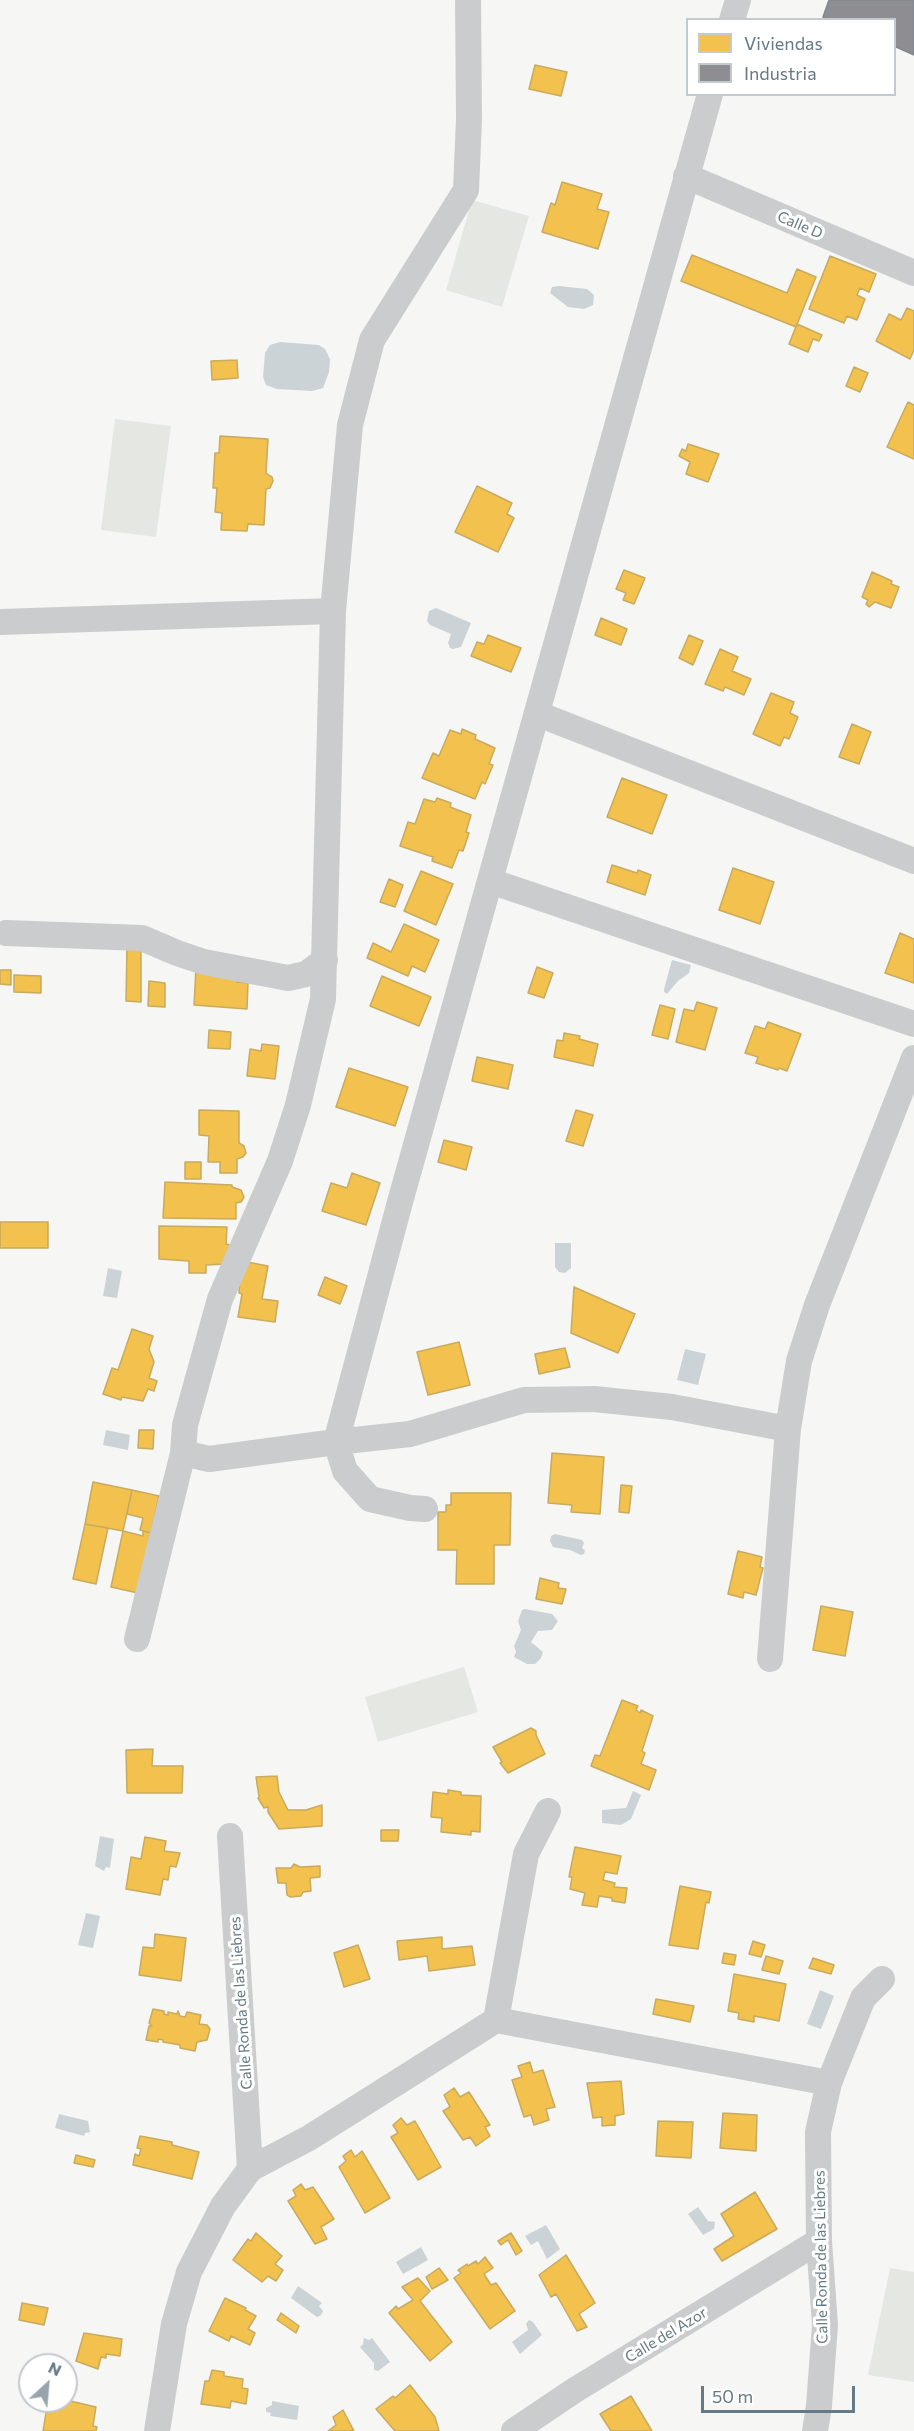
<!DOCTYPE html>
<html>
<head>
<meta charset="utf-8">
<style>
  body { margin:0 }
  #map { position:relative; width:914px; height:2431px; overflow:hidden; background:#f6f6f5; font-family:Commissioner,sans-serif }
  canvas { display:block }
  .legend { position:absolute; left:686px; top:18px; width:210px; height:78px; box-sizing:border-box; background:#fff; border:2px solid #c2c9cf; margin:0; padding:8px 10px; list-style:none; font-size:18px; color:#667986 }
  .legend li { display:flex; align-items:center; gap:12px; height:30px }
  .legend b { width:30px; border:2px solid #c2c9cf }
  .north { position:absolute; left:18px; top:2353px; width:60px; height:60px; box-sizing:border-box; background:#fff; border:2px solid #c2c9cf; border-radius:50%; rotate:26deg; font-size:16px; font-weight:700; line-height:24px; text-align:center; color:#667986 }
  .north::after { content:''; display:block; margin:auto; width:21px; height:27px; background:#98a5ad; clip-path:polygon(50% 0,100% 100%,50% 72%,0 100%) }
  .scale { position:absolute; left:701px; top:2386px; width:154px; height:27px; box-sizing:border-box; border:3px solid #667986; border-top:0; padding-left:8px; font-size:18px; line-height:21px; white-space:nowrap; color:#667986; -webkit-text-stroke:4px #fff; paint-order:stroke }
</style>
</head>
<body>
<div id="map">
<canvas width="914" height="2431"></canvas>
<ul class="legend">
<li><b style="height:16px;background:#f2c14e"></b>Viviendas</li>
<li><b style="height:16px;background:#8d8d92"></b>Industria</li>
</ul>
<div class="north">N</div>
<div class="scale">50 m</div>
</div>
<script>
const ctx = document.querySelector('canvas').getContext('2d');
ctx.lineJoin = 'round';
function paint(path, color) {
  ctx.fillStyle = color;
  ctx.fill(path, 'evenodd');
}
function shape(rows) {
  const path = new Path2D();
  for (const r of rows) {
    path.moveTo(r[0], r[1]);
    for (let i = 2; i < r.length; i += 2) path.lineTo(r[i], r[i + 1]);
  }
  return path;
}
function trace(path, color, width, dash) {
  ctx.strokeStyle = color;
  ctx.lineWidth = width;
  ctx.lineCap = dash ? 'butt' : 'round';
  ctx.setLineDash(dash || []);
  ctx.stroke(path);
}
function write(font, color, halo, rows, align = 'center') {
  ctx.font = font + ' Commissioner,sans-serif';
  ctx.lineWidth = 6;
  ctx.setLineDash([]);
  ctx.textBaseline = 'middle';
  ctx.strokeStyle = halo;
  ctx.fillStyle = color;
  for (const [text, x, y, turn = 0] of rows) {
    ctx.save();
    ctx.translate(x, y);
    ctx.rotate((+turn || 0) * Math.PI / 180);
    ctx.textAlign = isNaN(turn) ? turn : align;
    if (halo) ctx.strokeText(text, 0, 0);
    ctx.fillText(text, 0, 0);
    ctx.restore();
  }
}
paint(shape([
  [472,200,529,216,502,307,446,290],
  [115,419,171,426,156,537,101,530],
  [464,1667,478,1712,378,1742,365,1697],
  [890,2268,914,2272,914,2382,868,2375]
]), '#e5e8e2');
paint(shape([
  [559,286,587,289,594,295,593,305,584,309,568,307,550,293,552,287],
  [280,342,319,345,325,349,330,359,329,372,323,388,312,391,277,389,266,385,263,377,265,353,270,345],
  [436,608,471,623,461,647,453,649,450,648,448,643,451,634,430,625,427,621,429,611],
  [672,960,691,965,689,973,678,981,667,994,664,992,664,989],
  [555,1243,571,1243,571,1268,565,1273,559,1272,555,1267],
  [108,1268,122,1271,117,1298,103,1296],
  [685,1349,706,1354,698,1385,677,1380],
  [106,1430,130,1435,128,1450,103,1445],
  [555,1534,582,1540,584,1543,582,1548,585,1550,584,1554,581,1555,570,1550,553,1547,550,1541,551,1536],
  [525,1609,552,1614,558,1621,552,1630,538,1631,531,1642,543,1652,541,1658,535,1664,527,1664,514,1657,516,1652,514,1646,521,1630,518,1621,522,1610],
  [633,1791,641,1795,631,1819,621,1825,602,1823,602,1810,626,1808],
  [100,1836,114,1839,110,1868,106,1867,104,1871,95,1866],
  [86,1913,100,1916,93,1948,78,1945],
  [820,1990,834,1996,821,2029,807,2024],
  [59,2114,88,2121,90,2132,85,2133,84,2136,55,2128],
  [698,2207,708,2221,715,2222,714,2229,703,2235,688,2214],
  [546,2225,560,2249,547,2259,538,2241,531,2245,525,2236],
  [421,2247,428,2260,403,2274,396,2262],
  [298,2286,322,2303,319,2306,323,2311,321,2315,317,2317,291,2298],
  [529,2320,533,2322,542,2335,520,2354,512,2342,528,2330,526,2324],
  [364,2338,369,2340,372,2338,390,2362,378,2371,374,2370,374,2363,360,2347,363,2344],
  [272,2401,299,2406,297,2420,270,2416,271,2413,266,2412,266,2408,272,2405]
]), '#cbd3d6');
const homes = shape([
  [535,65,567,72,561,96,529,89,535,65],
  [562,182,602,194,597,209,609,212,598,249,542,232,551,203,555,205,562,182],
  [692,255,787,293,797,269,816,277,796,327,681,281,692,255],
  [830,256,876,274,869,292,860,288,857,295,865,299,857,320,847,316,844,323,809,309,830,256],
  [907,308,914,311,914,350,910,359,876,341,889,314,901,320,907,308],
  [797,324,822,335,819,341,813,339,808,352,789,344,797,324],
  [237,360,238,378,212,380,211,361,237,360],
  [854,367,868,373,860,392,846,386,854,367],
  [908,402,914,405,914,459,887,447,908,402],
  [220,436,268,439,266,473,272,477,273,481,270,488,266,489,264,525,248,524,247,531,221,530,222,513,215,512,217,488,213,488,215,453,219,453,220,436],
  [688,444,719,454,708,482,686,474,690,462,679,456,682,449,686,451,688,444],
  [477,486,512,503,507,514,514,518,498,552,455,532,477,486],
  [624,570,645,578,634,604,623,600,626,593,616,589,624,570],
  [872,572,892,581,891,584,899,587,891,608,875,602,869,607,866,604,868,600,862,597,872,572],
  [601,618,627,629,621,645,595,635,601,618],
  [488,635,521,648,511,672,471,656,477,642,484,644,488,635],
  [689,635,703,641,693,665,679,658,689,635],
  [720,649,738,657,732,671,751,679,744,695,725,687,723,691,705,684,720,649],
  [771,693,794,702,790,713,798,717,789,739,784,737,780,746,753,734,771,693],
  [852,724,871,732,859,764,839,757,852,724],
  [462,729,476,735,475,739,495,748,489,764,493,765,485,784,482,782,475,799,422,778,433,753,439,756,450,730,461,734,462,729],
  [622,778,667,795,652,834,607,817,622,778],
  [437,798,451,803,450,807,471,815,466,832,469,833,463,851,459,850,452,868,432,861,433,857,400,846,408,822,415,824,424,799,435,802,437,798],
  [612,865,637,873,638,870,651,875,645,895,607,882,612,865],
  [733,868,774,882,760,924,719,910,733,868],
  [421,871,453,884,436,925,404,911,421,871],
  [389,879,403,885,395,907,380,902,389,879],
  [404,924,439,940,425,972,412,966,408,976,367,958,373,943,391,952,404,924],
  [900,933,914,939,914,983,885,973,900,933],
  [127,945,141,945,141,1002,126,1001,127,945],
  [537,967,553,973,544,998,528,993,537,967],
  [196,968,238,970,237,982,248,983,247,1009,194,1005,196,968],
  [0,970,11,970,11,985,0,984,0,970],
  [14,975,41,976,41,993,14,992,14,975],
  [382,976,431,997,419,1026,370,1006,382,976],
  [149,981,165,983,165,1007,148,1006,149,981],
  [697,1002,717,1008,705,1050,676,1042,684,1009,694,1011,697,1002],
  [660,1005,675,1009,668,1039,652,1035,660,1005],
  [768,1022,801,1034,787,1071,779,1068,778,1070,756,1063,758,1057,745,1053,755,1026,765,1029,768,1022],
  [209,1030,231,1032,230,1049,208,1048,209,1030],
  [564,1033,580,1036,579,1039,598,1044,593,1066,554,1057,557,1040,563,1041,564,1033],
  [262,1044,279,1046,275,1079,247,1076,250,1049,261,1051,262,1044],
  [477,1057,513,1065,508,1089,472,1081,477,1057],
  [349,1068,408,1087,395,1126,336,1107,349,1068],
  [199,1110,239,1111,239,1143,244,1146,246,1153,243,1157,237,1159,237,1173,220,1173,220,1162,208,1162,209,1136,199,1135,199,1110],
  [576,1110,593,1115,583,1146,566,1141,576,1110],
  [444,1140,472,1147,466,1170,438,1162,444,1140],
  [185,1162,201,1162,201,1179,185,1179,185,1162],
  [352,1173,380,1183,366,1225,322,1211,331,1183,347,1188,352,1173],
  [165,1182,232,1185,232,1187,241,1190,244,1197,241,1202,236,1203,236,1219,163,1218,165,1182],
  [0,1222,48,1222,48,1248,0,1248,0,1222],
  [159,1226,227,1227,226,1244,230,1245,226,1264,206,1265,206,1273,189,1273,189,1261,159,1259,159,1226],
  [247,1262,268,1266,262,1299,278,1301,275,1322,238,1317,242,1294,239,1293,240,1279,247,1262],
  [325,1277,347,1286,340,1304,318,1295,325,1277],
  [574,1287,635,1314,618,1353,571,1333,574,1287],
  [132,1329,153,1336,149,1349,154,1362,149,1378,157,1381,154,1391,148,1389,143,1401,122,1397,121,1400,103,1394,112,1368,118,1370,132,1329],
  [459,1342,470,1385,428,1395,417,1352,459,1342],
  [565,1348,570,1367,539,1374,535,1354,565,1348],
  [139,1430,154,1430,153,1449,138,1448,139,1430],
  [552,1453,604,1457,600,1514,571,1512,572,1505,548,1503,552,1453],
  [93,1482,132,1490,123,1531,85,1524,93,1482],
  [621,1485,632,1486,629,1513,619,1512,621,1485],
  [132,1490,159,1496,151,1533,140,1530,143,1518,127,1514,132,1490],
  [451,1493,511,1493,510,1545,494,1545,494,1584,456,1584,457,1550,438,1550,438,1512,446,1512,446,1505,451,1505,451,1493],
  [85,1524,108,1528,96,1584,73,1579,85,1524],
  [123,1531,143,1536,143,1531,151,1533,138,1593,111,1587,123,1531],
  [738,1551,762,1557,760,1567,763,1568,756,1595,744,1592,743,1598,728,1594,738,1551],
  [540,1578,559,1583,558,1588,566,1589,562,1604,536,1599,540,1578],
  [821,1606,853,1612,845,1656,813,1650,821,1606],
  [622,1700,638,1706,636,1710,640,1713,641,1710,653,1716,642,1751,645,1753,641,1764,656,1770,649,1790,591,1766,595,1755,600,1756,622,1700],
  [531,1728,536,1731,536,1735,545,1754,508,1773,500,1763,502,1762,493,1747,531,1728],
  [153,1749,152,1766,183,1766,182,1793,127,1793,126,1750,153,1749],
  [277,1776,279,1792,288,1810,306,1810,322,1805,322,1826,279,1829,268,1812,268,1807,264,1808,258,1798,259,1797,256,1777,277,1776],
  [448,1790,461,1792,461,1795,481,1796,480,1832,471,1831,471,1835,441,1832,442,1818,431,1817,433,1792,448,1794,448,1790],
  [381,1830,399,1830,398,1841,381,1841,381,1830],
  [145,1837,166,1841,164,1851,180,1853,176,1867,170,1866,168,1880,163,1879,160,1895,126,1889,131,1857,141,1859,145,1837],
  [575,1847,621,1856,617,1874,605,1872,603,1880,615,1883,614,1887,627,1888,625,1903,612,1901,612,1898,599,1896,597,1907,582,1905,585,1893,570,1889,572,1877,569,1877,575,1847],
  [294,1864,300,1867,320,1866,320,1877,310,1878,311,1891,303,1892,301,1896,290,1897,287,1895,286,1883,278,1883,276,1868,291,1868,294,1864],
  [680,1886,711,1892,709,1903,706,1902,698,1949,669,1945,680,1886],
  [155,1934,186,1938,181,1981,139,1975,143,1947,154,1948,155,1934],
  [442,1937,442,1949,472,1946,475,1965,429,1971,427,1956,399,1960,397,1941,442,1937],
  [753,1941,765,1945,761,1957,749,1954,753,1941],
  [358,1945,370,1979,344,1987,334,1953,358,1945],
  [724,1953,736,1955,734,1965,722,1963,724,1953],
  [766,1956,783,1961,779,1974,762,1970,766,1956],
  [813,1958,834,1965,831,1974,809,1968,813,1958],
  [734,1974,786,1984,779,2021,754,2016,754,2022,738,2019,739,2013,728,2011,734,1974],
  [656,1999,694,2006,690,2022,653,2014,656,1999],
  [153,2009,164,2011,164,2014,168,2015,168,2012,177,2014,178,2011,180,2016,185,2017,187,2012,201,2015,199,2024,207,2025,210,2029,207,2040,197,2042,195,2051,180,2048,180,2045,163,2042,163,2040,158,2039,158,2042,146,2040,149,2026,152,2026,149,2023,153,2009],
  [530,2062,533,2073,543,2070,555,2107,546,2109,549,2120,534,2125,531,2115,524,2117,512,2080,522,2077,518,2066,530,2062],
  [621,2081,624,2114,615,2116,615,2125,602,2126,602,2117,593,2118,587,2083,621,2081],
  [454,2088,460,2097,469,2092,490,2125,485,2127,490,2136,476,2146,470,2137,463,2140,443,2111,450,2107,444,2095,454,2088],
  [723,2113,757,2115,756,2151,720,2148,723,2113],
  [401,2118,407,2125,415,2121,441,2167,418,2180,391,2137,398,2133,393,2125,401,2118],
  [658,2121,693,2122,691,2158,656,2156,658,2121],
  [140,2136,172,2142,172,2145,199,2152,192,2179,133,2165,135,2154,139,2156,141,2149,137,2148,140,2136],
  [351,2150,355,2157,362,2151,390,2198,365,2213,339,2167,346,2161,343,2156,351,2150],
  [76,2155,95,2160,93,2167,74,2163,76,2155],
  [301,2184,305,2190,313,2187,334,2219,321,2227,327,2239,315,2244,288,2201,296,2196,293,2190,301,2184],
  [755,2192,777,2229,722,2261,714,2249,734,2236,721,2214,755,2192],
  [256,2233,282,2256,275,2264,283,2270,276,2281,268,2276,262,2282,233,2260,248,2239,251,2241,256,2233],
  [511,2233,522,2251,516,2255,508,2240,501,2245,498,2241,511,2233],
  [566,2255,595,2303,579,2314,587,2327,577,2331,556,2294,551,2297,539,2275,566,2255],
  [485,2257,493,2268,484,2274,491,2285,496,2283,515,2311,490,2329,454,2278,461,2273,458,2270,467,2264,468,2266,476,2261,478,2264,485,2257],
  [439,2268,448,2280,432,2289,426,2277,439,2268],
  [418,2278,430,2291,420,2301,452,2342,430,2361,389,2313,396,2306,398,2309,413,2300,402,2287,418,2278],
  [225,2298,246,2308,245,2310,256,2316,248,2329,255,2333,250,2345,231,2336,229,2341,209,2331,225,2298],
  [22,2303,48,2308,44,2325,19,2320,22,2303],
  [281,2313,299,2326,296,2333,277,2320,281,2313],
  [84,2333,122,2339,120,2356,106,2354,106,2358,101,2357,98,2369,76,2361,84,2333],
  [212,2370,224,2372,224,2376,243,2379,242,2388,248,2389,246,2404,231,2401,230,2408,201,2404,205,2381,209,2381,212,2370],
  [410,2385,435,2417,439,2431,395,2431,376,2409,393,2396,395,2398,410,2385],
  [631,2396,652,2431,611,2431,600,2414,631,2396],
  [66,2400,96,2407,93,2426,97,2427,96,2431,43,2431,48,2401,66,2400],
  [343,2410,354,2431,328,2431,336,2425,333,2417,343,2410]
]);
paint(homes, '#f2c14e');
trace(homes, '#c8ab5f', 1.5);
const industry = shape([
  [829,0,914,0,914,55,894,46,894,20,829,20,823,17,829,0]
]);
paint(industry, '#8d8d92');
trace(industry, '#81878e', 1.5);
trace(shape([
  [732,20,738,0],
  [710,94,400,1202,336,1442,410,1434,524,1400,594,1399,672,1407,788,1429,799,1361,817,1305,914,1058],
  [686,176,914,273],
  [333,611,323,999,298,1105,280,1161,220,1299,185,1425,183,1453,209,1459,336,1442,345,1471,370,1499,410,1508,425,1509],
  [0,622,333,611,350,425,372,340,466,190,469,119,468,0],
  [538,714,914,861],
  [490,881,914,1024],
  [6,933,142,938,177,953,204,962,288,978,306,974,325,960],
  [137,1639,183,1453],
  [770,1659,788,1429],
  [230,1836,250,2169],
  [496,2020,526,1854,548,1811],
  [157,2431,174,2324,189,2272,223,2206,250,2169,309,2138,496,2020,829,2083],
  [514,2431,575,2390,819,2241],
  [815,2431,819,2406,825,2325,819,2241,818,2132,829,2083,863,1998,882,1979]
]), '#cbcccd', 26);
write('15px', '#667986', '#fff', [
  ["Calle D",800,225,23],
  ["Calle Ronda de las Liebres",241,2003,-94],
  ["Calle Ronda de las Liebres",821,2257,-91],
  ["Calle del Azor",666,2335,-31]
]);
</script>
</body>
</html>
